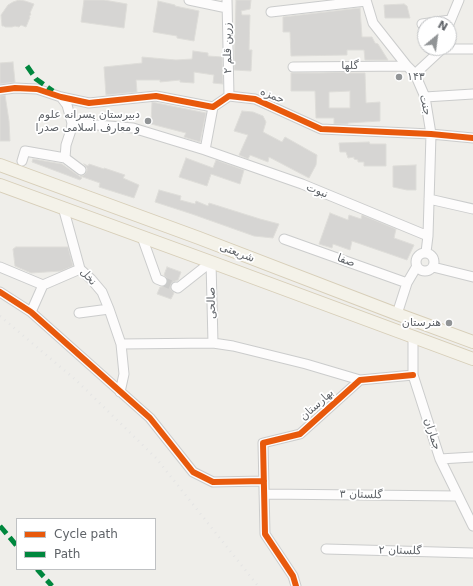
<!DOCTYPE html>
<html>
<head>
<meta charset="utf-8">
<style>
  body { margin:0 }
  #map { position:relative; width:473px; height:586px; overflow:hidden; background:#efeeea; font-family:"DejaVu Sans",sans-serif }
  canvas { display:block }
  .legend { position:absolute; left:16px; top:518px; width:140px; height:52px; box-sizing:border-box; background:#fff; border:1px solid #bfc1c3; margin:0; padding:5px 7px; list-style:none; font-size:12px; color:#5f6368 }
  .legend li { display:flex; align-items:center; gap:8px; height:20px }
  .legend b { width:20px; border:1px solid #bfc1c3 }
  .north { position:absolute; left:417px; top:16px; width:40px; height:40px; box-sizing:border-box; background:#fff; border:1px solid #bfc1c3; border-radius:50%; rotate:29deg; font-size:11px; font-weight:700; line-height:16px; text-align:center; color:#5f6368 }
  .north::after { content:''; display:block; margin:auto; width:14px; height:18px; background:#919496; clip-path:polygon(50% 0,100% 100%,50% 72%,0 100%) }
</style>
</head>
<body>
<div id="map">
<canvas width="473" height="586"></canvas>
<ul class="legend">
<li><b style="height:5px;background:#e8590c"></b>Cycle path</li>
<li><b style="height:5px;background:#00873e"></b>Path</li>
</ul>
<div class="north">N</div>
</div>
<script>
const ctx = document.querySelector('canvas').getContext('2d');
ctx.lineJoin = 'round';
function paint(path, color) {
  ctx.fillStyle = color;
  ctx.fill(path, 'evenodd');
}
function shape(rows) {
  const path = new Path2D();
  for (const r of rows) {
    if (r.length === 3) {
      path.moveTo(r[0] + r[2], r[1]);
      path.arc(r[0], r[1], r[2], 0, 2 * Math.PI);
      continue;
    }
    path.moveTo(r[0], r[1]);
    for (let i = 2; i < r.length; i += 2) path.lineTo(r[i], r[i + 1]);
  }
  return path;
}
function trace(path, color, width, dash) {
  ctx.strokeStyle = color;
  ctx.lineWidth = width;
  ctx.lineCap = dash ? 'butt' : 'round';
  ctx.setLineDash(dash || []);
  ctx.stroke(path);
}
function write(font, color, halo, rows, align = 'center') {
  ctx.font = font + ' "DejaVu Sans",Cairo,sans-serif';
  ctx.lineWidth = 3.5;
  ctx.setLineDash([]);
  ctx.textBaseline = 'middle';
  ctx.strokeStyle = halo;
  ctx.fillStyle = color;
  for (const [text, x, y, turn = 0] of rows) {
    ctx.save();
    ctx.translate(x, y);
    ctx.rotate((+turn || 0) * Math.PI / 180);
    ctx.textAlign = isNaN(turn) ? turn : align;
    if (halo) ctx.strokeText(text, 0, 0);
    ctx.fillText(text, 0, 0);
    ctx.restore();
  }
}
const building = shape([
  [19,0,25,1,34,4,30,13,31,14,29,17,30,17,26,27,21,25,19,27,15,26,12,27,5,27,4,26,2,26,1,15,8,5,13,2,19,0],
  [84,0,104,0,127,4,124,28,81,22,84,0],
  [236,0,251,0,250,9,241,11,242,15,250,15,249,50,252,50,251,71,234,70,236,0],
  [158,1,175,5,175,6,199,11,194,41,177,38,177,36,153,32,158,1],
  [404,4,407,6,410,18,385,18,384,5,404,4],
  [360,8,362,37,372,37,375,43,378,44,388,60,365,60,364,50,347,50,347,55,291,56,290,32,283,32,283,17,360,8],
  [193,51,208,53,208,56,222,57,223,84,213,83,214,75,194,72,194,83,180,82,180,80,160,82,160,80,136,80,137,92,106,95,104,67,142,63,142,57,176,60,192,59,193,51],
  [13,62,15,82,0,84,0,63,13,62],
  [350,72,350,73,365,73,366,103,380,102,380,121,348,123,348,124,334,124,334,118,316,118,315,91,291,91,291,73,320,73,350,72],
  [350,91,350,108,329,108,329,92,350,91],
  [5,95,9,121,10,141,0,141,0,96,5,95],
  [152,102,206,113,200,142,184,137,186,133,151,124,152,102],
  [242,111,253,112,263,116,266,122,263,132,282,142,285,137,317,155,316,165,309,178,269,157,268,162,250,155,248,159,239,155,248,135,234,131,242,111],
  [369,142,370,144,386,144,386,166,364,166,364,162,358,162,358,160,354,159,354,157,348,158,346,152,340,152,339,143,369,142],
  [186,158,213,168,216,160,244,170,240,184,211,174,207,186,179,177,186,158],
  [33,159,62,164,82,178,80,180,32,162,33,159],
  [84,164,88,166,89,164,104,169,104,168,125,175,123,178,139,185,134,198,99,187,100,183,80,176,84,175,87,171,87,168,84,164],
  [416,165,416,190,407,190,393,187,393,166,416,165],
  [159,190,181,196,180,200,195,204,196,201,208,206,209,203,260,219,279,224,273,238,254,236,192,214,155,202,159,190],
  [330,213,348,220,349,215,361,219,362,215,396,229,394,238,414,245,407,260,352,241,350,250,333,244,332,248,319,244,330,213],
  [16,247,68,247,73,266,61,271,31,273,15,266,13,249,16,247],
  [167,267,181,272,178,280,173,282,171,285,171,290,174,293,171,299,157,294,160,287,162,287,165,286,168,283,167,278,164,275,167,267]
]);
paint(building, '#d6d5d3');
trace(building, '#deddd9', 1);
trace(shape([
  [162,281,176,287]
]), '#cbcbca', 9, [9, 4.5]);
const minor = shape([
  [189,0,227,8],
  [227,0,229,96],
  [366,0,373,23,407,66,415,74,425,97,431,134,428,236,426,252],
  [271,12,366,1],
  [422,24,450,20],
  [449,24,459,0],
  [443,49,473,49],
  [293,67,407,66],
  [415,74,443,48],
  [0,90,15,88,37,89,61,97,89,103,156,96,213,107,229,96,255,99,321,129,431,134,473,138],
  [425,97,473,94],
  [72,123,133,128,205,150,302,184,428,236],
  [205,150,213,107],
  [65,158,81,170],
  [22,161,25,151,65,158,66,145,71,130,72,123,67,105,61,97],
  [429,199,473,209],
  [63,207,80,269,91,279,102,292,109,309,121,344,124,374,120,392],
  [142,237,157,279,162,281],
  [284,239,407,283],
  [425,262,9],
  [211,262,213,343],
  [0,267,43,285],
  [433,267,473,277],
  [176,287,178,288,211,262],
  [0,292,31,312,150,418,193,472,213,482,264,481],
  [31,312,43,285,80,269],
  [79,313,109,309],
  [397,314,407,283,417,266],
  [413,337,413,375,440,459,473,526],
  [121,344,213,343,233,346,306,364,360,380],
  [440,459,473,457],
  [264,494,458,496],
  [326,549,473,553],
  [296,586,293,576,265,534,263,443,300,434,360,380,413,375]
]);
const major = shape([
  [0,165,199,238,397,314,473,342],
  [0,185,211,262,473,359]
]);
trace(minor, '#cbcccc', 11);
trace(major, '#d7ceb8', 14);
trace(minor, '#fdfcfc', 9);
trace(major, '#f4f2e9', 12);
trace(shape([
  [0,316,77,381,156,458,258,586]
]), '#e4e4e4', 2.5, [1, 5]);
trace(shape([
  [27,66,36,79,53,91],
  [0,526,17,546],
  [37,569,52,586]
]), '#00873e', 5, [10, 5]);
trace(shape([
  [0,90,15,88,37,89,61,97,89,103,156,96,213,107,229,96,255,99,321,129,431,134,473,138],
  [0,292,31,312,150,418,193,472,213,482,264,481],
  [296,586,293,576,265,534,263,443,300,434,360,380,413,375]
]), '#e8590c', 6);
for (const [x, y, r, color] of [
  [399,77,4,"#919496"],
  [148,121,4,"#919496"],
  [449,323,4,"#919496"]
]) {
  const dot = new Path2D();
  dot.arc(x, y, r, 0, 2 * Math.PI);
  ctx.fillStyle = color;
  ctx.fill(dot);
  trace(dot, '#fff', 1.5);
}
write('11px', '#5f6368', '#fff', [
  ["زرین قلم ۲",228,48,-91],
  ["گلها",350,66],
  ["حمزه",272,96,23],
  ["جنت",425,105,77],
  ["نبوت",317,191,22],
  ["شریعتی",237,253,21],
  ["صفا",346,261,20],
  ["نخل",88,277,48],
  ["صالحی",212,303,-91],
  ["بهارستان",317,405,-42],
  ["جماران",432,434,72],
  ["گلستان ۳",361,495,1],
  ["گلستان ۲",400,551,1]
]);
write('11px', '#5f6368', '#fff', [
  ["۱۴۳",407,77,"left"],
  ["دبیرستان پسرانه علوم",140,115],
  ["و معارف اسلامی صدرا",140,128],
  ["هنرستان",441,323]
], 'right');
</script>
</body>
</html>
